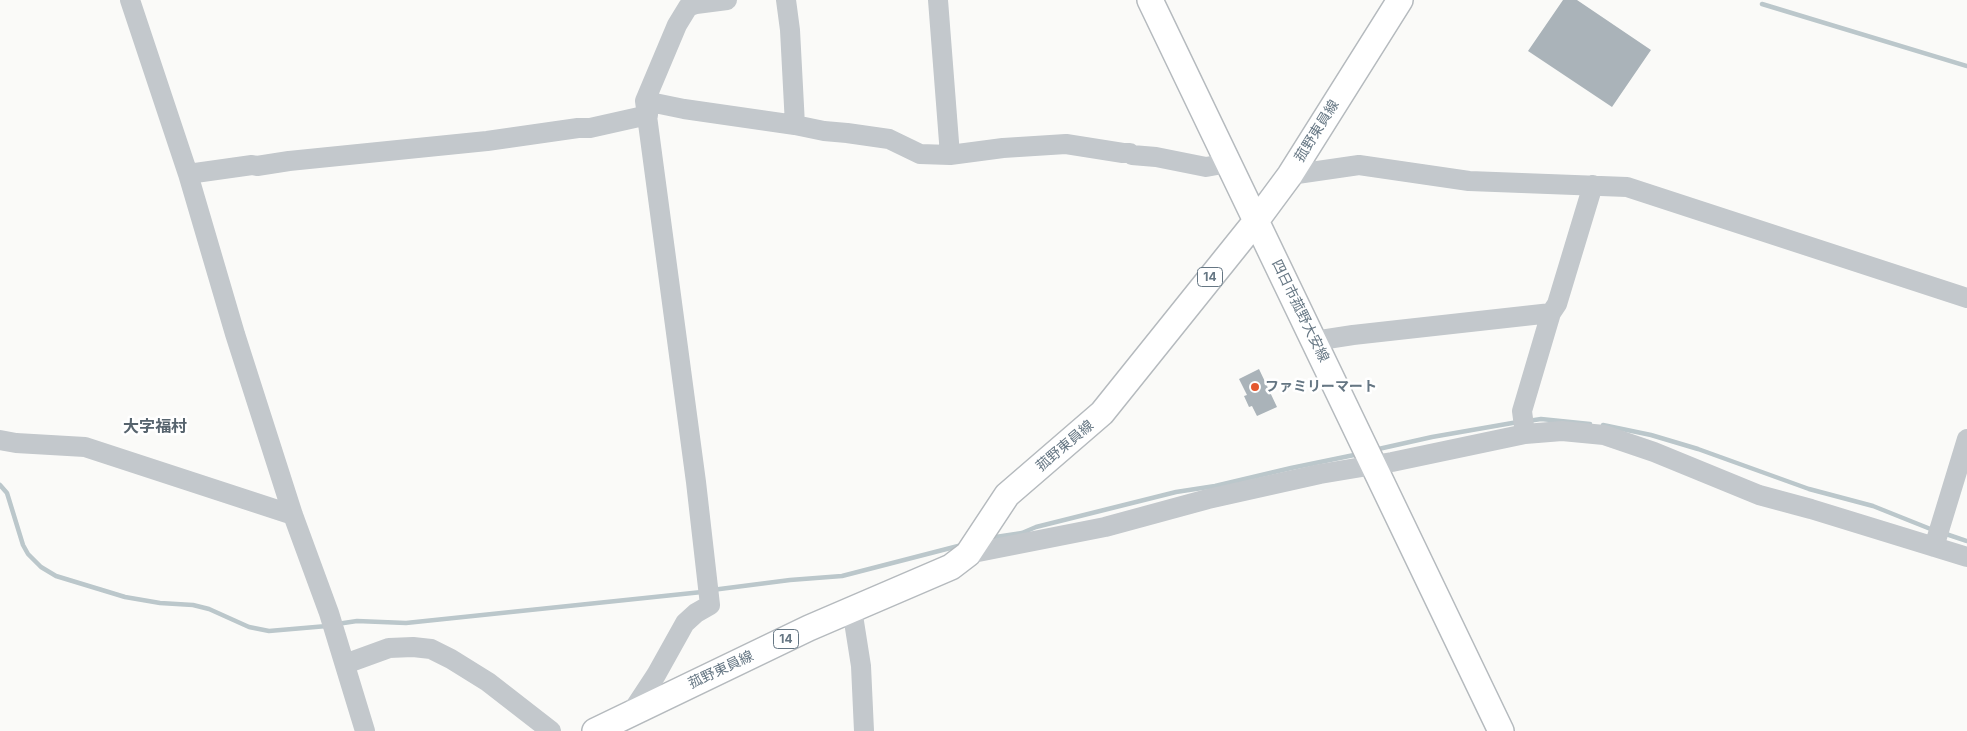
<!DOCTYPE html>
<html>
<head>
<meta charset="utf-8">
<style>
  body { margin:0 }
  canvas { display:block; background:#fafaf8 }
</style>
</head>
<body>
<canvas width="1967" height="731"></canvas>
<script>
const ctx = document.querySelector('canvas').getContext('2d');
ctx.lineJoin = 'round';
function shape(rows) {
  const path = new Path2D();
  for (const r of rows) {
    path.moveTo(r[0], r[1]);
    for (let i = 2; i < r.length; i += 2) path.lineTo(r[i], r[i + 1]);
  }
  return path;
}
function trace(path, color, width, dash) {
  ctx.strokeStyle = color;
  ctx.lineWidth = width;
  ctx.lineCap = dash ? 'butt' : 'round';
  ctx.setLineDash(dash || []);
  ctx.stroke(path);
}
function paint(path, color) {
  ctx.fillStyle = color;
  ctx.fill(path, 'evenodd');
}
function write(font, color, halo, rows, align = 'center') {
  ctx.font = font + ' Inter,"Noto Sans JP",sans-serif';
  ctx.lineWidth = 5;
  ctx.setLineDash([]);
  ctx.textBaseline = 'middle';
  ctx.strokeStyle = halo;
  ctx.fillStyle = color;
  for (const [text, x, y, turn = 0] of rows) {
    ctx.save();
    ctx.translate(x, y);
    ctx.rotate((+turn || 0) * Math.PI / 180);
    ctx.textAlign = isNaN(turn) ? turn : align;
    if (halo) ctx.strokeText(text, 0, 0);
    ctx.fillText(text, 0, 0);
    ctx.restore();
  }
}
trace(shape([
  [1762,4,1967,66],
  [1528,421,1541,419,1590,424],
  [1603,425,1651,435,1698,449,1809,489,1873,506,1933,530],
  [1374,450,1432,437,1518,422],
  [0,485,7,493,23,545,28,554,41,567,56,576,125,597,160,603,193,605,209,609,249,627,269,631,327,626],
  [1943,533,1967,541],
  [989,538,1022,533,1036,527,1176,492,1215,486,1291,468,1359,454],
  [712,590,790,580,842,576,962,545],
  [337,624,357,621,406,623,702,592]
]), '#bbc7cb', 4.5);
paint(shape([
  [1563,0,1577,0,1651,50,1612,107,1528,51],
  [1259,369,1277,407,1257,416,1252,406,1249,407,1244,396,1247,395,1239,379]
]), '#aab3b9');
const major = shape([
  [1150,0,1501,731],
  [595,731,809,628,951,567,968,554,1007,495,1102,413,1256,221,1290,175,1400,0]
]);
trace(major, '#b5babe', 28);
trace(shape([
  [130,0,188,174,235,334,293,515,329,613,365,731],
  [786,0,790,30,795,125],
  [938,0,950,155],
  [645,101,684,109,795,125,824,131,847,133,889,139,920,154,950,155,1003,148,1066,144,1123,153,1130,153,1132,155,1156,157,1206,167,1228,163],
  [188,174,252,165,257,166,289,161,487,141,578,128,590,128,648,115],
  [1290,175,1359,165,1469,181,1627,187,1967,298],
  [1314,341,1353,335,1551,313],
  [1525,434,1522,411,1551,313,1557,304,1593,185],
  [0,440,16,443,85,447,293,515],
  [1934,547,1967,439],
  [968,554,1105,527,1208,499,1320,474,1392,462,1525,434,1562,431,1604,435,1654,452,1759,495,1811,509,1967,557],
  [852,609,861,666,864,731],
  [345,664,389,648,413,647,431,649,451,659,488,682,551,731],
  [631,713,656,675,685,623,696,613,710,605,696,482,645,101,677,25,688,7,696,4,727,0]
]), '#c3c8cc', 20);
trace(major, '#fff', 25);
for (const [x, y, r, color] of [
  [1255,387,5,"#e4572e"]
]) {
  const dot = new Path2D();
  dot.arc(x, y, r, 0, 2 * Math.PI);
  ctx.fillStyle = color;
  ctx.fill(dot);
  trace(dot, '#fff', 2);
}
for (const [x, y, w] of [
  [1210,277,25],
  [786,639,25]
]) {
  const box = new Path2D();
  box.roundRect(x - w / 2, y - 9.5, w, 19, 4);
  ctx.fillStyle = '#fff';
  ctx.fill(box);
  trace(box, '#657683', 1);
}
write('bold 12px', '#657683', null, [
  ["14",1210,277],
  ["14",786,639]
]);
write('14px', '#657683', '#fff', [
  ["菰野東員線",1317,131,-58],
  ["四日市菰野大安線",1300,311,64],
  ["菰野東員線",1065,446,-40],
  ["菰野東員線",721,670,-25]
]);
write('bold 14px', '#657683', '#fff', [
  ["ファミリーマート",1265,387]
], 'left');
write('bold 16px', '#57646e', '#fff', [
  ["大字福村",155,427]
]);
</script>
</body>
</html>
